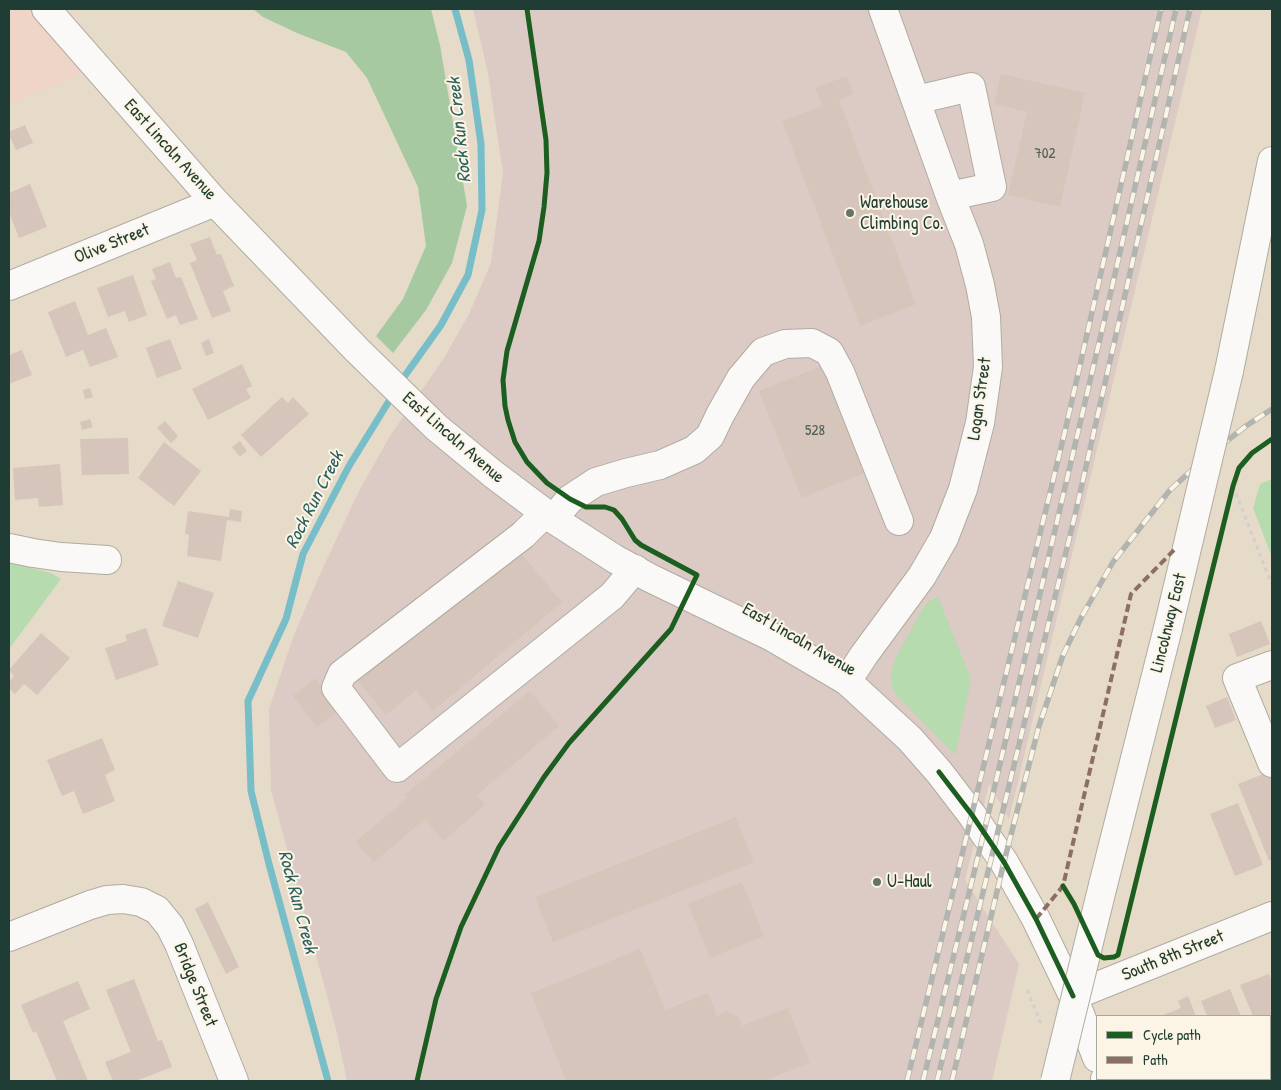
<!DOCTYPE html>
<html>
<head>
<meta charset="utf-8">
<style>
  body { margin:0 }
  #map { position:relative; width:1281px; height:1090px; overflow:hidden; background:#e6dac9; font-family:"Patrick Hand",sans-serif }
  canvas { display:block }
  .frame { position:absolute; inset:0; border:10px solid #1f3d34; pointer-events:none }
  .legend { position:absolute; left:1096px; top:1015px; width:175px; height:65px; box-sizing:border-box; background:#fcf5e5; border:1px solid #a4ab9e; margin:0; padding:6px 9px; list-style:none; font-size:15px; color:#1f3d34 }
  .legend li { display:flex; align-items:center; gap:10px; height:25px }
  .legend b { width:25px; border:1px solid #a4ab9e }
</style>
</head>
<body>
<div id="map">
<canvas width="1281" height="1090"></canvas>
<div class="frame"></div>
<ul class="legend">
<li><b style="height:6px;background:#1b5e20"></b>Cycle path</li>
<li><b style="height:6px;background:#8d6e63"></b>Path</li>
</ul>
</div>
<script>
const ctx = document.querySelector('canvas').getContext('2d');
ctx.lineJoin = 'round';
function paint(path, color) {
  ctx.fillStyle = color;
  ctx.fill(path, 'evenodd');
}
function shape(rows) {
  const path = new Path2D();
  for (const r of rows) {
    path.moveTo(r[0], r[1]);
    for (let i = 2; i < r.length; i += 2) path.lineTo(r[i], r[i + 1]);
  }
  return path;
}
function trace(path, color, width, dash) {
  ctx.strokeStyle = color;
  ctx.lineWidth = width;
  ctx.lineCap = dash ? 'butt' : 'round';
  ctx.setLineDash(dash || []);
  ctx.stroke(path);
}
function write(font, color, halo, rows, align = 'center') {
  ctx.font = font + ' "Patrick Hand",sans-serif';
  ctx.lineWidth = 4;
  ctx.setLineDash([]);
  ctx.textBaseline = 'middle';
  ctx.strokeStyle = halo;
  ctx.fillStyle = color;
  for (const [text, x, y, turn = 0] of rows) {
    ctx.save();
    ctx.translate(x, y);
    ctx.rotate((+turn || 0) * Math.PI / 180);
    ctx.textAlign = isNaN(turn) ? turn : align;
    if (halo) ctx.strokeText(text, 0, 0);
    ctx.fillText(text, 0, 0);
    ctx.restore();
  }
}
paint(shape([
  [9,9,33,9,87,72,9,104]
]), '#efd5c7');
paint(shape([
  [473,9,1202,9,1009,819,989,784,965,880,1019,964,992,1081,347,1081,336,1029,271,790,269,709,294,635,321,572,359,491,390,436,444,358,469,314,491,263,503,173,488,73]
]), '#dbcbc4');
paint(shape([
  [1272,479,1272,557,1253,508,1260,484],
  [9,563,24,566,51,573,61,579,9,649],
  [938,597,970,676,970,685,955,755,897,696,892,687,891,673,895,660,899,652,923,608,929,601]
]), '#b5dbaf');
paint(shape([
  [253,9,431,9,440,45,467,206,452,263,426,310,393,353,376,336,403,299,426,246,418,187,367,78,346,52,297,33,263,17]
]), '#a6c9a1');
trace(shape([
  [399,384,441,325,468,275,482,210,481,144,469,60,455,9],
  [328,1081,269,864,251,791,248,701,286,619,303,554,349,466,394,393]
]), '#78bec8', 7);
paint(shape([
  [1001,74,1085,93,1060,207,1008,195,1027,112,994,104],
  [847,76,853,94,839,100,916,304,860,326,782,121,822,106,815,88],
  [25,125,33,143,16,150,9,135,9,132],
  [30,184,47,227,19,238,9,212,9,193],
  [210,237,217,255,221,254,234,286,223,291,231,311,212,318,190,263,197,260,190,244],
  [170,262,176,278,181,277,198,319,180,325,176,315,167,319,151,281,156,279,152,269],
  [133,275,147,315,129,322,125,311,108,317,97,288],
  [75,301,88,335,106,328,118,357,90,367,83,350,66,357,48,312],
  [170,339,182,369,157,378,146,348],
  [209,339,214,353,206,356,201,343],
  [22,350,32,375,9,384,9,355],
  [829,363,872,470,802,498,759,391],
  [242,364,252,386,246,389,251,398,208,420,192,389],
  [90,388,93,397,85,399,83,390],
  [282,397,288,403,293,397,309,414,261,457,241,435],
  [90,419,93,427,82,430,80,422],
  [165,421,178,436,171,443,157,428],
  [128,438,129,474,82,475,80,439],
  [240,441,247,451,240,457,232,447],
  [164,442,201,471,174,506,138,478],
  [60,464,63,505,39,507,38,498,15,500,13,468],
  [230,509,242,511,241,522,227,520,221,561,187,556,189,535,185,534,188,511,229,517],
  [517,549,562,602,433,711,416,690,386,715,358,681],
  [178,581,214,593,198,638,162,626],
  [1261,621,1270,644,1237,657,1229,634],
  [146,628,159,665,116,680,105,648,127,641,125,635],
  [41,633,70,658,37,695,24,684,15,694,9,689,9,682,14,676,9,670],
  [315,678,340,709,317,727,293,696],
  [530,691,559,726,477,795,485,805,443,841,425,819,374,862,355,842,408,798,405,795],
  [1227,697,1236,720,1215,728,1206,706],
  [102,738,115,770,105,775,115,801,83,814,74,791,62,796,47,760],
  [1269,772,1272,779,1272,859,1269,861,1238,784],
  [1238,803,1263,865,1235,876,1210,814],
  [736,817,754,862,553,942,535,897],
  [742,882,764,936,710,958,688,904],
  [208,902,239,967,226,974,195,909],
  [640,949,665,1010,708,993,717,1016,727,1011,739,1018,742,1026,788,1008,810,1063,764,1081,566,1081,531,993],
  [1269,974,1272,983,1272,1031,1270,1032,1270,1016,1253,1016,1240,985],
  [134,979,158,1041,162,1040,172,1067,136,1081,113,1081,105,1062,131,1052,106,990],
  [78,981,90,1009,63,1021,88,1081,57,1081,36,1031,33,1033,21,1005],
  [1230,989,1241,1016,1207,1016,1201,1001],
  [1188,996,1196,1016,1161,1016,1181,1008,1178,1001],
  [1206,1079,1242,1079,1243,1081,1200,1081]
]), '#d6c5bb');
const minor = shape([
  [916,100,971,87,992,187,950,196],
  [9,286,215,202],
  [545,513,523,535,342,674,336,688,397,768,612,596,635,569],
  [553,519,570,499,596,482,626,473,660,465,694,450,710,436,720,415,741,378,763,352,785,344,812,343,829,352,840,372,899,521],
  [9,548,33,553,61,557,107,560],
  [1272,665,1237,678,1272,763],
  [847,681,864,655,922,576,944,538,963,489,980,423,988,367,986,317,980,285,969,244,950,196,883,9],
  [9,937,90,905,107,900,123,899,141,902,157,910,170,926,179,944,234,1081]
]);
const major = shape([
  [46,9,215,202,357,350,436,427,493,474,553,519,615,559,650,578,772,637,847,681,910,739,939,772,972,815,1004,862,1017,885,1036,919,1073,996,1097,1058],
  [1073,996,1272,916],
  [1105,1079,1106,1081]
]);
const highway = shape([
  [1229,371,1272,161],
  [1103,885,1168,628]
]);
trace(minor, '#b0aca0', 30);
trace(major, '#b0aca0', 30);
trace(highway, '#b0aca0', 30);
trace(shape([
  [1233,486,1272,585],
  [1027,990,1042,1026]
]), '#d2d0cc', 3, [4, 4]);
trace(minor, '#fbf9f7', 28);
trace(major, '#fbf9f7', 28);
trace(highway, '#fbf9f7', 28);
const rail = shape([
  [907,1081,1065,431,1161,9],
  [923,1081,984,832,1106,313,1176,9],
  [937,1081,1075,515,1190,9],
  [952,1081,1004,862,1039,726,1063,655,1082,616,1113,562,1170,490,1205,458,1246,426,1272,409]
]);
trace(rail, '#b2b4b0', 5.5);
trace(rail, '#fcf5e5', 4, [11]);
const highwayBridge = shape([
  [1168,628,1229,371],
  [1055,1081,1103,885]
]);
trace(highwayBridge, '#b0aca0', 30, []);
trace(highwayBridge, '#fbf9f7', 28);
trace(shape([
  [1036,919,1063,886,1131,594,1174,550]
]), '#8d6e63', 4, [8, 4]);
trace(shape([
  [939,772,972,815,1004,862,1036,919,1073,996],
  [1063,886,1074,904,1098,955,1104,958,1114,957,1118,955,1233,486,1239,468,1252,453,1272,439],
  [417,1081,436,999,461,927,499,847,544,777,569,743,671,629,697,575,641,545,635,540,622,519,614,510,605,507,586,507,570,499,547,483,527,462,515,442,508,420,505,406,503,380,507,351,539,241,544,207,547,173,546,140,527,9]
]), '#1b5e20', 5);
for (const [x, y, r, color] of [
  [850,213,5,"#657468"],
  [877,882,5,"#657468"]
]) {
  const dot = new Path2D();
  dot.arc(x, y, r, 0, 2 * Math.PI);
  ctx.fillStyle = color;
  ctx.fill(dot);
  trace(dot, '#fcf5e5', 2);
}
write('15px', '#4f6057', null, [
  ["702",1045,154],
  ["528",815,431]
]);
write('18px', '#1f3d34', '#fcf5e5', [
  ["East Lincoln Avenue",170,150,48],
  ["Olive Street",112,244,-22],
  ["Logan Street",980,399,-82],
  ["East Lincoln Avenue",453,438,41],
  ["Lincolnway East",1169,623,-76],
  ["East Lincoln Avenue",799,640,30],
  ["South 8th Street",1173,956,-22],
  ["Bridge Street",195,985,68]
]);
write('18px', '#1f3d34', '#fcf5e5', [
  ["Warehouse",860,203],
  ["Climbing Co.",860,224],
  ["U-Haul",887,882]
], 'left');
write('italic 19px', '#2c6060', '#fcf5e5', [
  ["Rock Run Creek",460,130,-96],
  ["Rock Run Creek",315,500,-63],
  ["Rock Run Creek",297,902,75]
]);
</script>
</body>
</html>
